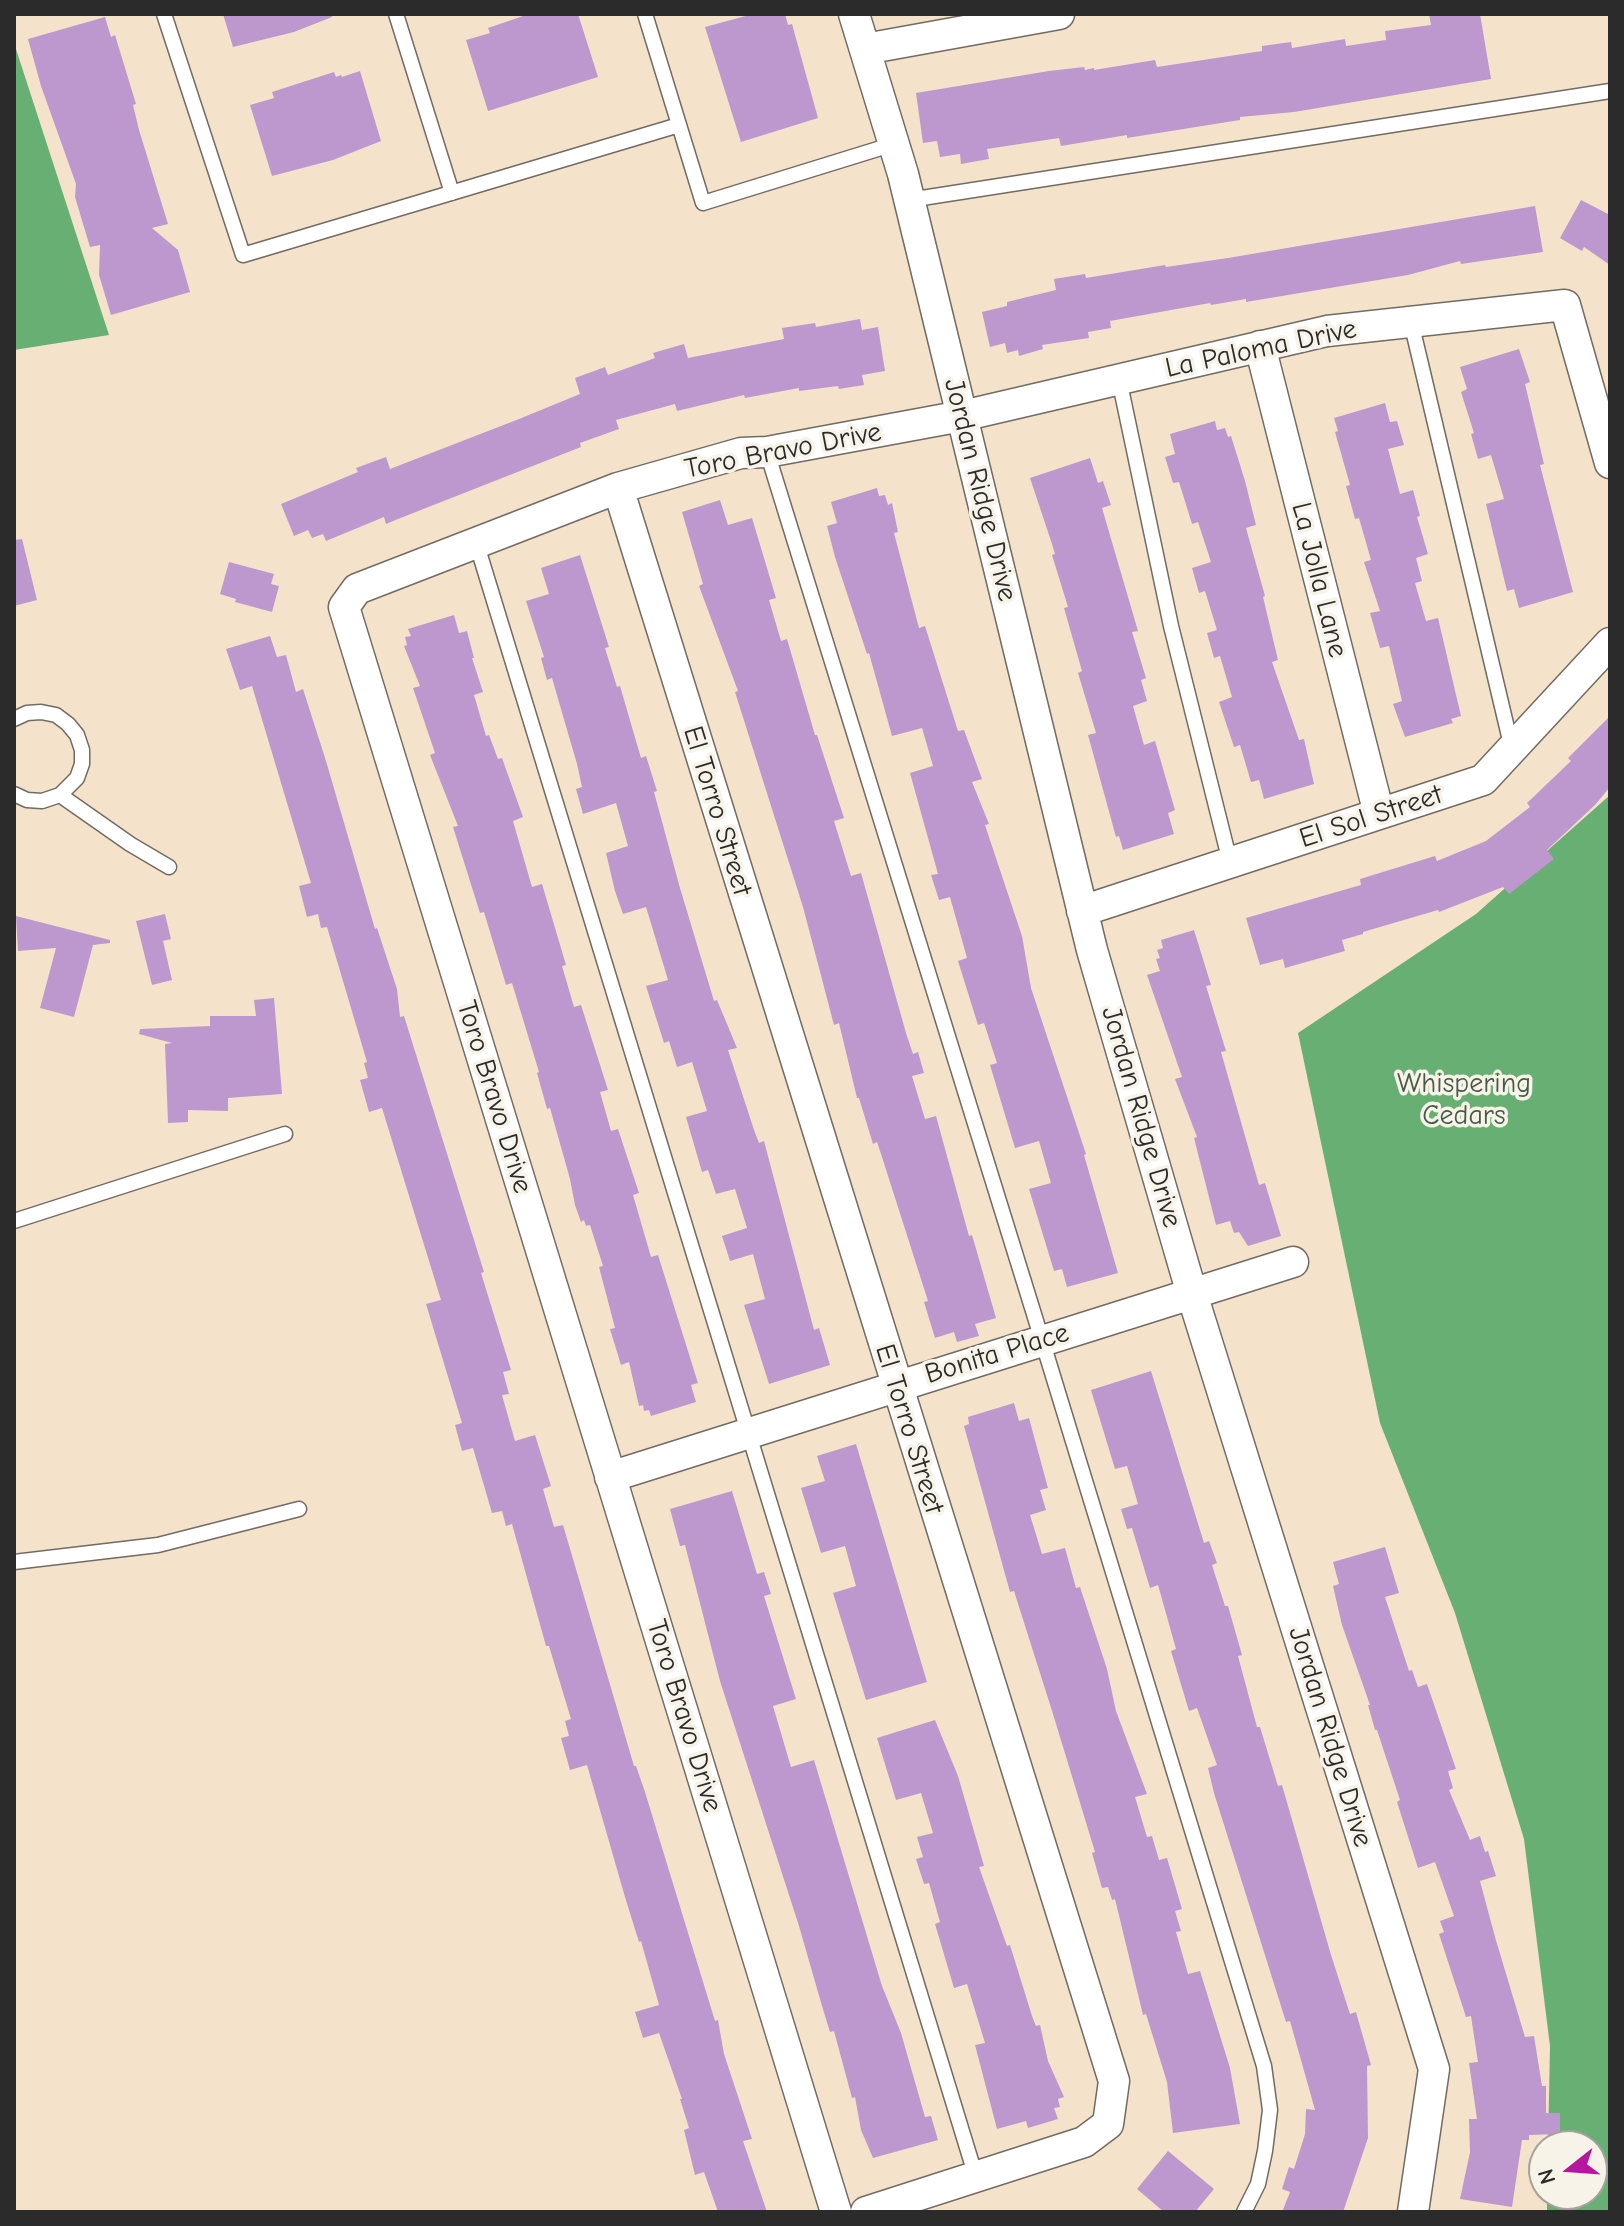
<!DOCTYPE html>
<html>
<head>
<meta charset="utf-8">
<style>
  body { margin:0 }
  #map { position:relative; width:1624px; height:2226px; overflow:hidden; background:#f4e3ca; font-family:"Comic Neue",sans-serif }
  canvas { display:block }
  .frame { position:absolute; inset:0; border:16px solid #2b2b2b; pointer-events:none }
  .north { position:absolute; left:1528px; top:2130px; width:80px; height:80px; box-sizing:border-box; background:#f7f3e8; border:2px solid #a5a39c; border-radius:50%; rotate:253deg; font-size:22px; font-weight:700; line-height:32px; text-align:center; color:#2b2b2b }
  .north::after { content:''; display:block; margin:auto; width:28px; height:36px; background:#b5179e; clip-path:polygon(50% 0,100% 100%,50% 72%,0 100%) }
</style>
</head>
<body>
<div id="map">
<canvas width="1624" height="2226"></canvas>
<div class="frame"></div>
<div class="north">N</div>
</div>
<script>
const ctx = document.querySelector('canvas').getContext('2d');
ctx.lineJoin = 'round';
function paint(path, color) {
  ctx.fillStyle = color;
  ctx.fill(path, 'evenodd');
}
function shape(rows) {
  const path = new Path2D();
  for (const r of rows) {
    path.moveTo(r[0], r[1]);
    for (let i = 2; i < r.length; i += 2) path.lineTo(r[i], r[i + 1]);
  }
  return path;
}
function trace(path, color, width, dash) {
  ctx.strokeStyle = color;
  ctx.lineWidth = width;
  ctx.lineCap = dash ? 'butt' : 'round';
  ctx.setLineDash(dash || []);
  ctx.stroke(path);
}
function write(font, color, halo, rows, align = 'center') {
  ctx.font = font + ' "Comic Neue",sans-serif';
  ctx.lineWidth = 7;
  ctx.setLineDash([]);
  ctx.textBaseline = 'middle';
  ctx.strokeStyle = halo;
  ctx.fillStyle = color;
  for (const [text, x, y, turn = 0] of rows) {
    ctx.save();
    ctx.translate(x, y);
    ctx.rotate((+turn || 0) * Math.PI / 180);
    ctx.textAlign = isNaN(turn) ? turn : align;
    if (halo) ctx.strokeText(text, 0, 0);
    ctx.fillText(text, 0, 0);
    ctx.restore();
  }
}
paint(shape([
  [14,43,109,335,14,350],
  [1610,795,1610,2212,1547,2212,1547,2194,1592,2194,1592,2146,1548,2146,1550,2046,1524,1839,1455,1613,1380,1423,1298,1033,1476,914]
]), '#68af74');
paint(shape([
  [223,14,331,14,332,17,294,32,233,47],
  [529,14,578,14,598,77,488,111,466,40,490,33,488,28],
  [753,14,785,14,788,25,792,24,818,118,741,142,705,27],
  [1429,14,1480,14,1491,79,1294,112,1240,117,1240,120,1127,138,1127,135,1061,146,1059,138,987,149,989,159,961,164,960,154,940,157,937,141,923,143,916,93,1049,71,1084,67,1085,70,1094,68,1094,70,1155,60,1157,67,1262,51,1262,46,1291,42,1292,48,1345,39,1346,46,1386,40,1385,31,1431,25],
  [105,17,111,37,115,35,136,104,133,105,139,130,168,224,152,228,178,250,190,292,111,315,99,275,100,245,90,247,75,197,76,184,41,86,28,39],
  [360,71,381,141,333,160,272,176,250,105,274,98,272,92,334,72,336,77,341,75,342,77],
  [1581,200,1610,215,1610,265,1584,247,1582,251,1560,238],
  [1535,206,1543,252,1461,264,1460,261,1408,275,1246,302,1246,299,1211,305,1210,303,1110,321,1111,328,1088,332,1089,338,1042,345,1043,349,1019,356,1018,350,1007,353,1005,343,990,347,982,312,1007,306,1007,302,1056,290,1054,279,1085,274,1086,278,1165,265,1166,267,1228,258],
  [860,319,862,330,878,327,885,371,862,375,864,385,839,389,838,386,799,391,799,388,745,398,744,395,677,411,675,404,616,420,619,429,580,443,581,447,398,519,386,524,384,517,326,541,323,534,312,538,308,530,294,536,281,504,358,472,356,468,386,457,390,469,519,419,580,394,575,378,605,367,608,375,655,358,653,353,684,344,688,358,784,339,782,328,815,323,816,327],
  [1519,349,1530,382,1525,384,1544,464,1540,465,1573,592,1519,608,1514,589,1507,591,1486,504,1504,499,1491,455,1478,459,1471,434,1474,433,1461,392,1467,389,1460,367],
  [1385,403,1390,422,1397,421,1404,445,1388,449,1400,494,1413,490,1420,516,1417,517,1428,554,1416,558,1422,581,1415,583,1426,621,1438,618,1461,716,1451,719,1453,723,1405,737,1393,704,1402,701,1389,646,1380,648,1370,613,1380,611,1364,562,1371,560,1359,518,1355,519,1346,486,1350,485,1335,432,1338,431,1334,418],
  [1215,421,1217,430,1225,428,1228,437,1231,436,1245,481,1256,525,1246,528,1265,596,1263,597,1278,660,1272,662,1299,740,1304,739,1314,784,1264,799,1259,780,1251,782,1240,745,1234,747,1219,702,1232,697,1220,656,1214,658,1207,633,1217,630,1205,591,1199,593,1192,568,1211,562,1198,522,1192,524,1179,482,1173,483,1165,457,1175,454,1170,434],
  [1090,458,1098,483,1103,481,1111,505,1102,508,1138,631,1132,632,1146,678,1141,680,1147,701,1133,706,1144,745,1155,741,1175,810,1168,813,1174,834,1123,850,1119,836,1116,837,1088,735,1096,733,1078,673,1082,671,1064,608,1068,607,1052,555,1055,554,1052,544,1030,478],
  [877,488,879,496,885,495,888,505,892,503,898,532,894,533,919,628,925,626,958,731,964,730,982,779,972,782,989,824,985,825,1022,936,1031,988,1086,1154,1084,1155,1118,1273,1067,1287,1062,1269,1054,1271,1029,1189,1051,1183,1039,1141,1015,1148,990,1065,997,1063,984,1023,978,1025,958,961,967,958,950,897,939,900,931,875,938,874,910,773,933,766,922,728,892,736,869,653,867,654,835,557,827,526,837,523,831,502],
  [720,500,728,525,752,518,776,598,769,600,781,641,787,639,815,735,817,735,844,818,834,821,851,876,861,873,906,1033,913,1054,918,1052,924,1073,912,1076,925,1119,936,1116,969,1236,972,1235,996,1318,975,1324,979,1336,957,1342,954,1332,935,1338,924,1302,928,1301,881,1154,877,1142,873,1144,859,1098,857,1098,839,1023,834,1025,803,907,735,692,738,691,699,586,703,584,682,512],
  [22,539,37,600,14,606,14,540],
  [580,555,609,647,605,648,617,687,620,686,641,758,646,756,657,791,654,792,680,888,714,1001,717,1000,737,1048,728,1050,754,1130,759,1143,764,1141,814,1330,819,1328,830,1365,769,1384,744,1305,765,1299,753,1254,730,1261,722,1236,747,1228,735,1189,716,1194,708,1170,702,1172,686,1117,707,1111,692,1062,677,1067,669,1041,664,1043,646,986,668,980,653,930,646,907,623,914,615,891,606,853,628,846,616,803,583,814,576,789,582,787,577,764,552,678,547,680,541,658,544,657,526,601,549,594,541,568],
  [229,562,274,574,271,584,279,586,272,612,235,602,236,599,220,594],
  [454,615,459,633,467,631,474,658,472,658,483,692,474,695,486,736,489,735,498,759,502,758,523,817,513,821,532,887,542,884,566,965,562,966,574,1007,581,1005,608,1090,600,1092,611,1131,618,1129,639,1193,633,1195,651,1257,658,1255,698,1383,691,1385,696,1402,651,1416,649,1410,644,1411,643,1405,639,1406,629,1362,621,1365,610,1329,615,1328,599,1267,603,1266,590,1225,586,1226,584,1220,581,1222,575,1205,570,1179,550,1108,547,1109,537,1073,539,1072,512,983,506,985,484,912,480,913,453,827,458,826,430,755,435,753,413,688,420,686,404,646,407,645,405,637,411,636,408,629],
  [270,636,277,657,286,655,296,692,303,689,326,761,375,929,377,928,397,989,400,1017,404,1016,484,1272,481,1273,511,1370,503,1372,509,1394,502,1395,515,1441,535,1435,551,1486,543,1489,554,1527,563,1525,634,1766,636,1766,645,1792,715,2021,718,2020,724,2054,752,2139,743,2141,767,2212,718,2212,704,2172,695,2175,684,2130,689,2128,680,2099,682,2099,659,2033,643,2038,635,2012,659,2005,641,1941,639,1942,625,1897,587,1765,570,1770,561,1738,569,1736,565,1721,571,1719,549,1646,546,1646,512,1524,506,1526,502,1511,492,1513,473,1448,462,1451,455,1425,462,1423,426,1304,441,1300,382,1108,369,1112,360,1080,368,1078,364,1063,367,1062,327,927,321,928,318,914,307,917,299,886,311,883,252,686,240,690,226,649],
  [1610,716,1610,787,1595,805,1547,850,1554,859,1509,894,1503,887,1439,912,1438,910,1363,932,1363,934,1342,940,1345,951,1285,968,1283,959,1260,965,1246,918,1361,885,1360,879,1435,856,1437,861,1486,841,1530,807,1527,803,1571,761,1568,758],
  [165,914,171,939,163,941,172,980,152,985,136,921],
  [16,916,110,940,110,943,93,945,74,1017,40,1008,56,948,18,951],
  [1194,930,1211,985,1206,986,1226,1051,1221,1052,1259,1185,1265,1183,1281,1236,1248,1246,1239,1232,1234,1233,1230,1221,1216,1225,1194,1138,1197,1137,1175,1079,1182,1077,1147,975,1160,971,1156,959,1160,958,1157,950,1163,948,1161,940],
  [274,998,282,1094,228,1098,228,1111,188,1110,188,1122,168,1123,165,1044,172,1043,139,1034,140,1029,210,1026,210,1016,256,1016,254,1000],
  [1151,1371,1204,1543,1209,1541,1217,1563,1212,1565,1225,1606,1228,1606,1242,1655,1238,1656,1257,1727,1260,1727,1278,1786,1282,1785,1331,1955,1350,2014,1356,2012,1371,2065,1367,2066,1368,2138,1343,2212,1282,2212,1290,2192,1282,2189,1289,2167,1294,2169,1305,2134,1306,2109,1315,2110,1290,2021,1286,2022,1214,1793,1208,1768,1217,1765,1197,1708,1189,1711,1171,1651,1176,1649,1158,1585,1150,1588,1132,1528,1127,1529,1121,1509,1138,1504,1127,1466,1115,1469,1091,1390],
  [1014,1403,1019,1421,1029,1418,1048,1488,1040,1490,1046,1510,1030,1515,1042,1554,1065,1548,1076,1588,1080,1587,1107,1669,1116,1711,1147,1794,1135,1797,1147,1837,1152,1836,1159,1860,1167,1858,1182,1909,1175,1911,1181,1931,1176,1932,1188,1974,1200,1971,1230,2068,1240,2124,1173,2133,1167,2082,1146,2014,1143,2015,1115,1899,1112,1900,1108,1887,1102,1888,1092,1853,1095,1852,1053,1714,1014,1591,1010,1592,964,1426,969,1424,968,1417],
  [856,1444,927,1682,866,1700,833,1593,856,1586,845,1546,821,1553,801,1488,825,1481,817,1456],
  [732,1491,757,1574,764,1572,771,1594,764,1596,796,1699,773,1706,791,1767,814,1760,882,1986,901,2033,925,2117,931,2116,938,2140,873,2158,861,2130,855,2097,852,2098,834,2031,830,2032,822,2006,799,1926,720,1681,685,1545,680,1546,670,1509],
  [1385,1547,1399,1593,1385,1597,1409,1671,1412,1670,1418,1687,1427,1684,1456,1769,1448,1771,1453,1788,1449,1790,1470,1840,1480,1836,1485,1852,1488,1851,1496,1876,1480,1881,1495,1937,1525,2037,1534,2036,1542,2086,1546,2086,1546,2113,1560,2113,1560,2134,1529,2135,1529,2140,1522,2140,1512,2207,1460,2199,1470,2152,1469,2119,1477,2119,1469,2063,1478,2062,1471,2016,1466,2017,1439,1934,1444,1932,1440,1921,1454,1916,1435,1862,1418,1868,1397,1802,1400,1800,1377,1730,1375,1730,1368,1705,1370,1705,1342,1625,1333,1586,1339,1584,1333,1562],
  [935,1720,958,1776,984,1866,979,1867,1007,1946,1010,1945,1032,2016,1036,2026,1040,2025,1048,2061,1064,2097,1058,2099,1060,2107,1054,2108,1058,2119,1028,2128,1026,2121,997,2129,975,2045,985,2043,967,1984,954,1988,935,1924,940,1922,929,1883,924,1884,916,1859,923,1857,917,1837,933,1833,921,1793,896,1800,877,1738],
  [1168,2151,1214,2189,1195,2212,1164,2212,1137,2189]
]), '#bd98ce');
const service = shape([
  [164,14,243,255,679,125],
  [396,14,452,193],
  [645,14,703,203,894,144],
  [909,200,1610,91],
  [1411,322,1512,749],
  [1119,379,1171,626,1230,862],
  [767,452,1042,1340,1264,2066,1270,2110,1265,2151,1258,2184,1244,2212],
  [476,542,976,2177],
  [14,719,27,713,41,712,56,715,68,724,77,735,82,750,82,764,77,778,60,795,42,801,27,800,14,794],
  [60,795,130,844,169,867],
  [14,1221,285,1134],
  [14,1562,158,1545,299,1509]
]);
const minor = shape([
  [854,14,903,174,1092,950,1192,1294,1434,2069,1413,2212],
  [865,49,1059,14],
  [1260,346,1379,814],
  [618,488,1114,2081,1108,2124,1084,2142,866,2212],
  [1082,911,1483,780,1610,643],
  [610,1477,1293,1262],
  [836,2212,344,607,357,589,618,488,741,453,767,452,962,416,1327,331,1565,305,1610,463]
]);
trace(service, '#716b63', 17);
trace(minor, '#716b63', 33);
trace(service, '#fff', 14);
trace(minor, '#fff', 30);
write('28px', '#2b2b2b', '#f7f3e8', [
  ["La Paloma Drive",1261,349,-12],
  ["Toro Bravo Drive",783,451,-11],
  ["Jordan Ridge Drive",980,490,76],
  ["La Jolla Lane",1319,580,76],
  ["El Torro Street",717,811,73],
  ["El Sol Street",1371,817,-18],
  ["Toro Bravo Drive",494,1097,73],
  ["Jordan Ridge Drive",1141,1117,74],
  ["Bonita Place",997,1354,-17],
  ["El Torro Street",909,1429,73],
  ["Toro Bravo Drive",684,1716,73],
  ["Jordan Ridge Drive",1330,1737,73]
]);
write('28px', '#455b47', '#f7f3e8', [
  ["Whispering",1464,1084],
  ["Cedars",1464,1116]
]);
</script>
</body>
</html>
